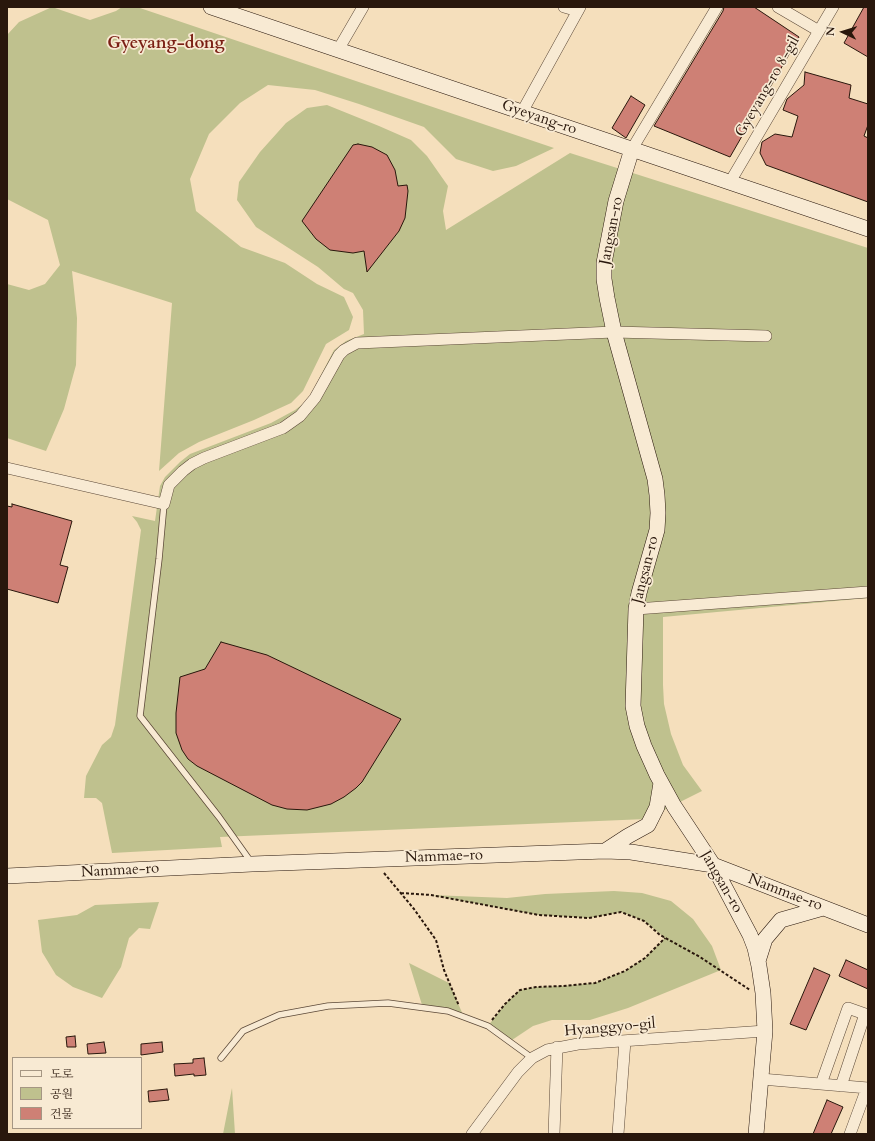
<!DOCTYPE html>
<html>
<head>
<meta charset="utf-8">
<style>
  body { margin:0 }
  #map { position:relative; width:875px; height:1141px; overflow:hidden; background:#f5dfbc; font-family:Cardo,"Noto Serif KR",serif }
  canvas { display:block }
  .frame { position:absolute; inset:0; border:8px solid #29170c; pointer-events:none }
  .legend { position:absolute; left:12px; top:1057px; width:130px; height:72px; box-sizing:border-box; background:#f8ead3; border:1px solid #a59683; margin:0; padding:5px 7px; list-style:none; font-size:12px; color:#29170c }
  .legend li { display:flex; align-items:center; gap:8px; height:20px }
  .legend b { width:20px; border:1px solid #a59683 }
  .north { position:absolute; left:823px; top:12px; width:40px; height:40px; -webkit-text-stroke:3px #f8ead3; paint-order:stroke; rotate:274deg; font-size:11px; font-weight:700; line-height:16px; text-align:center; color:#29170c }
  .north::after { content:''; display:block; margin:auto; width:14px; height:18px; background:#29170c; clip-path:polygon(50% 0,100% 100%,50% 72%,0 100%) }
</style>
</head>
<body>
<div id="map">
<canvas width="875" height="1141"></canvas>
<div class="frame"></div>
<ul class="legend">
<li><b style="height:5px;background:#f8ead3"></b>도로</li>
<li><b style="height:11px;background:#bfc18e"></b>공원</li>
<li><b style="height:11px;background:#ce8075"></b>건물</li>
</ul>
<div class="north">N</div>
</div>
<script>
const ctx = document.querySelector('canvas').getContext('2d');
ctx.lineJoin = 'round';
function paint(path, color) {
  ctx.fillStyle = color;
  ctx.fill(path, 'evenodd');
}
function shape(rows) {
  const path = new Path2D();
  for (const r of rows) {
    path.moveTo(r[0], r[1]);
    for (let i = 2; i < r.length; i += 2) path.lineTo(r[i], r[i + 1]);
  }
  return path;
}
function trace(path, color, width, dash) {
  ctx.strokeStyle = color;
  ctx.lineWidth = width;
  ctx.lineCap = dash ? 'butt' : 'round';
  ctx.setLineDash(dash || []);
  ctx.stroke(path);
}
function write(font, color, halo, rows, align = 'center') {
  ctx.font = font + ' Cardo,serif';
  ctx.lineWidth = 3.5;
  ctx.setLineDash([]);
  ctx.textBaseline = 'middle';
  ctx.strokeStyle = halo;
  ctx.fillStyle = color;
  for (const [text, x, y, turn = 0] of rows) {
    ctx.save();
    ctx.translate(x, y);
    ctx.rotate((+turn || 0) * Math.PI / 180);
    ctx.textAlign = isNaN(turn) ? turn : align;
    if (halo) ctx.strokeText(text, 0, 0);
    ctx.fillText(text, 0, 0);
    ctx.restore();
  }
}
paint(shape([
  [52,7,90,20,116,11,122,7,137,7,554,148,516,166,493,171,456,159,424,127,359,104,315,90,268,85,240,103,209,134,190,179,196,211,241,247,285,263,317,284,344,297,353,317,349,330,326,344,303,391,291,403,254,420,199,442,179,453,159,471,172,303,72,271,77,318,76,365,64,409,46,451,7,438,7,284,29,290,45,284,60,265,48,220,7,199,7,35,19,22],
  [327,105,379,126,411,140,427,156,448,186,443,211,446,230,570,153,868,248,868,598,663,617,663,685,664,704,671,734,683,765,702,791,646,819,220,837,222,847,112,853,102,803,96,798,84,798,86,776,102,745,111,737,115,725,141,530,137,522,132,516,155,521,160,486,165,477,180,462,190,454,271,423,295,410,308,400,334,350,346,341,364,334,363,310,353,293,344,289,318,267,256,227,237,200,239,182,260,152,286,123,307,108],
  [614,891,642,893,671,901,693,919,712,946,721,970,628,1008,590,1020,552,1020,533,1026,509,1042,488,1026,505,1004,520,990,536,987,563,986,595,983,625,971,645,958,665,938,644,921,621,912,589,918,539,915,431,895,507,898,545,894],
  [159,902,150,929,139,928,129,938,121,967,102,998,73,987,56,975,42,952,38,920,77,915,95,905],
  [409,963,449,983,464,1017,423,1008],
  [232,1088,235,1134,223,1134]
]), '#bfc18e');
const building = shape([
  [724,7,754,7,799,37,730,157,654,126,723,11,724,7],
  [864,7,868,7,868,57,844,43,864,7],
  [805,72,851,85,849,98,868,104,868,125,864,136,868,138,868,202,766,165,760,153,762,142,775,134,792,137,798,116,783,110,787,99,804,85,805,72],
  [631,96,645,105,626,138,612,128,631,96],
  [358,144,372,147,387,155,395,170,398,186,407,185,408,191,405,218,399,231,367,272,364,251,353,253,330,250,316,239,302,221,353,145,358,144],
  [12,504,72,521,60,565,68,567,58,603,7,589,7,506,12,507,12,504],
  [221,642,267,655,401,719,362,782,356,788,344,797,331,804,307,810,287,809,272,805,197,766,188,759,182,750,176,733,176,713,180,677,205,669,221,642],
  [846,960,868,970,868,989,839,976,846,960],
  [814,968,830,975,806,1030,790,1024,814,968],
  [75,1036,76,1047,67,1047,66,1037,75,1036],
  [104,1042,106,1053,88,1054,87,1044,104,1042],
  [162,1042,163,1052,141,1055,141,1044,162,1042],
  [204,1058,206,1075,194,1076,194,1074,175,1076,174,1064,193,1063,193,1059,204,1058],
  [167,1089,169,1100,149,1102,148,1091,167,1089],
  [827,1100,843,1107,831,1134,813,1134,827,1100]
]);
paint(building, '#ce8075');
trace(building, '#29170c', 1);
const lane = shape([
  [164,504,159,559,140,716,219,817,251,862],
  [221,1058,243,1031,279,1015,328,1006,388,1003,448,1011,488,1026,532,1058]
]);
const street = shape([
  [564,7,578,11],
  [778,7,819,31],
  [338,50,363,7],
  [522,112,580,7],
  [632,149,717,7],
  [730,182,833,7],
  [7,468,164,504,169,485,183,471,192,464,204,458,283,428,300,416,315,398,339,355,344,350,357,343,614,332,766,336],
  [636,609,868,592],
  [761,1079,868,1088],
  [821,1084,848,1008,865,1014,841,1086],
  [472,1134,518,1072,532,1058,547,1050,578,1044,765,1031],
  [554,1134,557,1047],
  [618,1134,625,1041],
  [850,1134,867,1088]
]);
const secondary = shape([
  [211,7,868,229],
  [632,149,616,201,604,263,604,279,607,298,614,332,655,479,657,495,658,513,657,530,639,593,636,609,633,706,637,726,644,746,657,775,674,806,713,865,750,935,755,948,759,966,763,993,765,1031,756,1134],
  [605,851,628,836,648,825,657,807,661,783],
  [7,876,252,864,605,851,631,852,713,865,868,925],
  [758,961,765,939,781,920,823,908]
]);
trace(lane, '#5c4938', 7);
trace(street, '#5c4938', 12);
trace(secondary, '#29170c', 16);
trace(shape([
  [384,873,414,909,436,940,444,970,459,1006],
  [401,893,431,895,539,915,589,918,621,912,644,921,660,935,700,957,750,990],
  [492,1020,505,1004,520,990,536,987,563,986,595,983,625,971,645,958,665,938]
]), '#29170c', 2, [3, 2]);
trace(lane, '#f8ead3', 5.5);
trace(street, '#f8ead3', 11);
trace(secondary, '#f8ead3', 15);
write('15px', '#29170c', '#f8ead3', [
  ["Gyeyang-ro 8-gil",768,87,-60],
  ["Gyeyang-ro",539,118,19],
  ["Jangsan-ro",612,231,-79],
  ["Jangsan-ro",646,570,-76],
  ["Nammae-ro",444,857,-2],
  ["Nammae-ro",120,871,-3],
  ["Jangsan-ro",721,882,60],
  ["Nammae-ro",785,893,21],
  ["Hyanggyo-gil",610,1028,-5]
]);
write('bold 17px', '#7a1f14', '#f8ead3', [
  ["Gyeyang-dong",166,44]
]);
</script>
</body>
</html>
